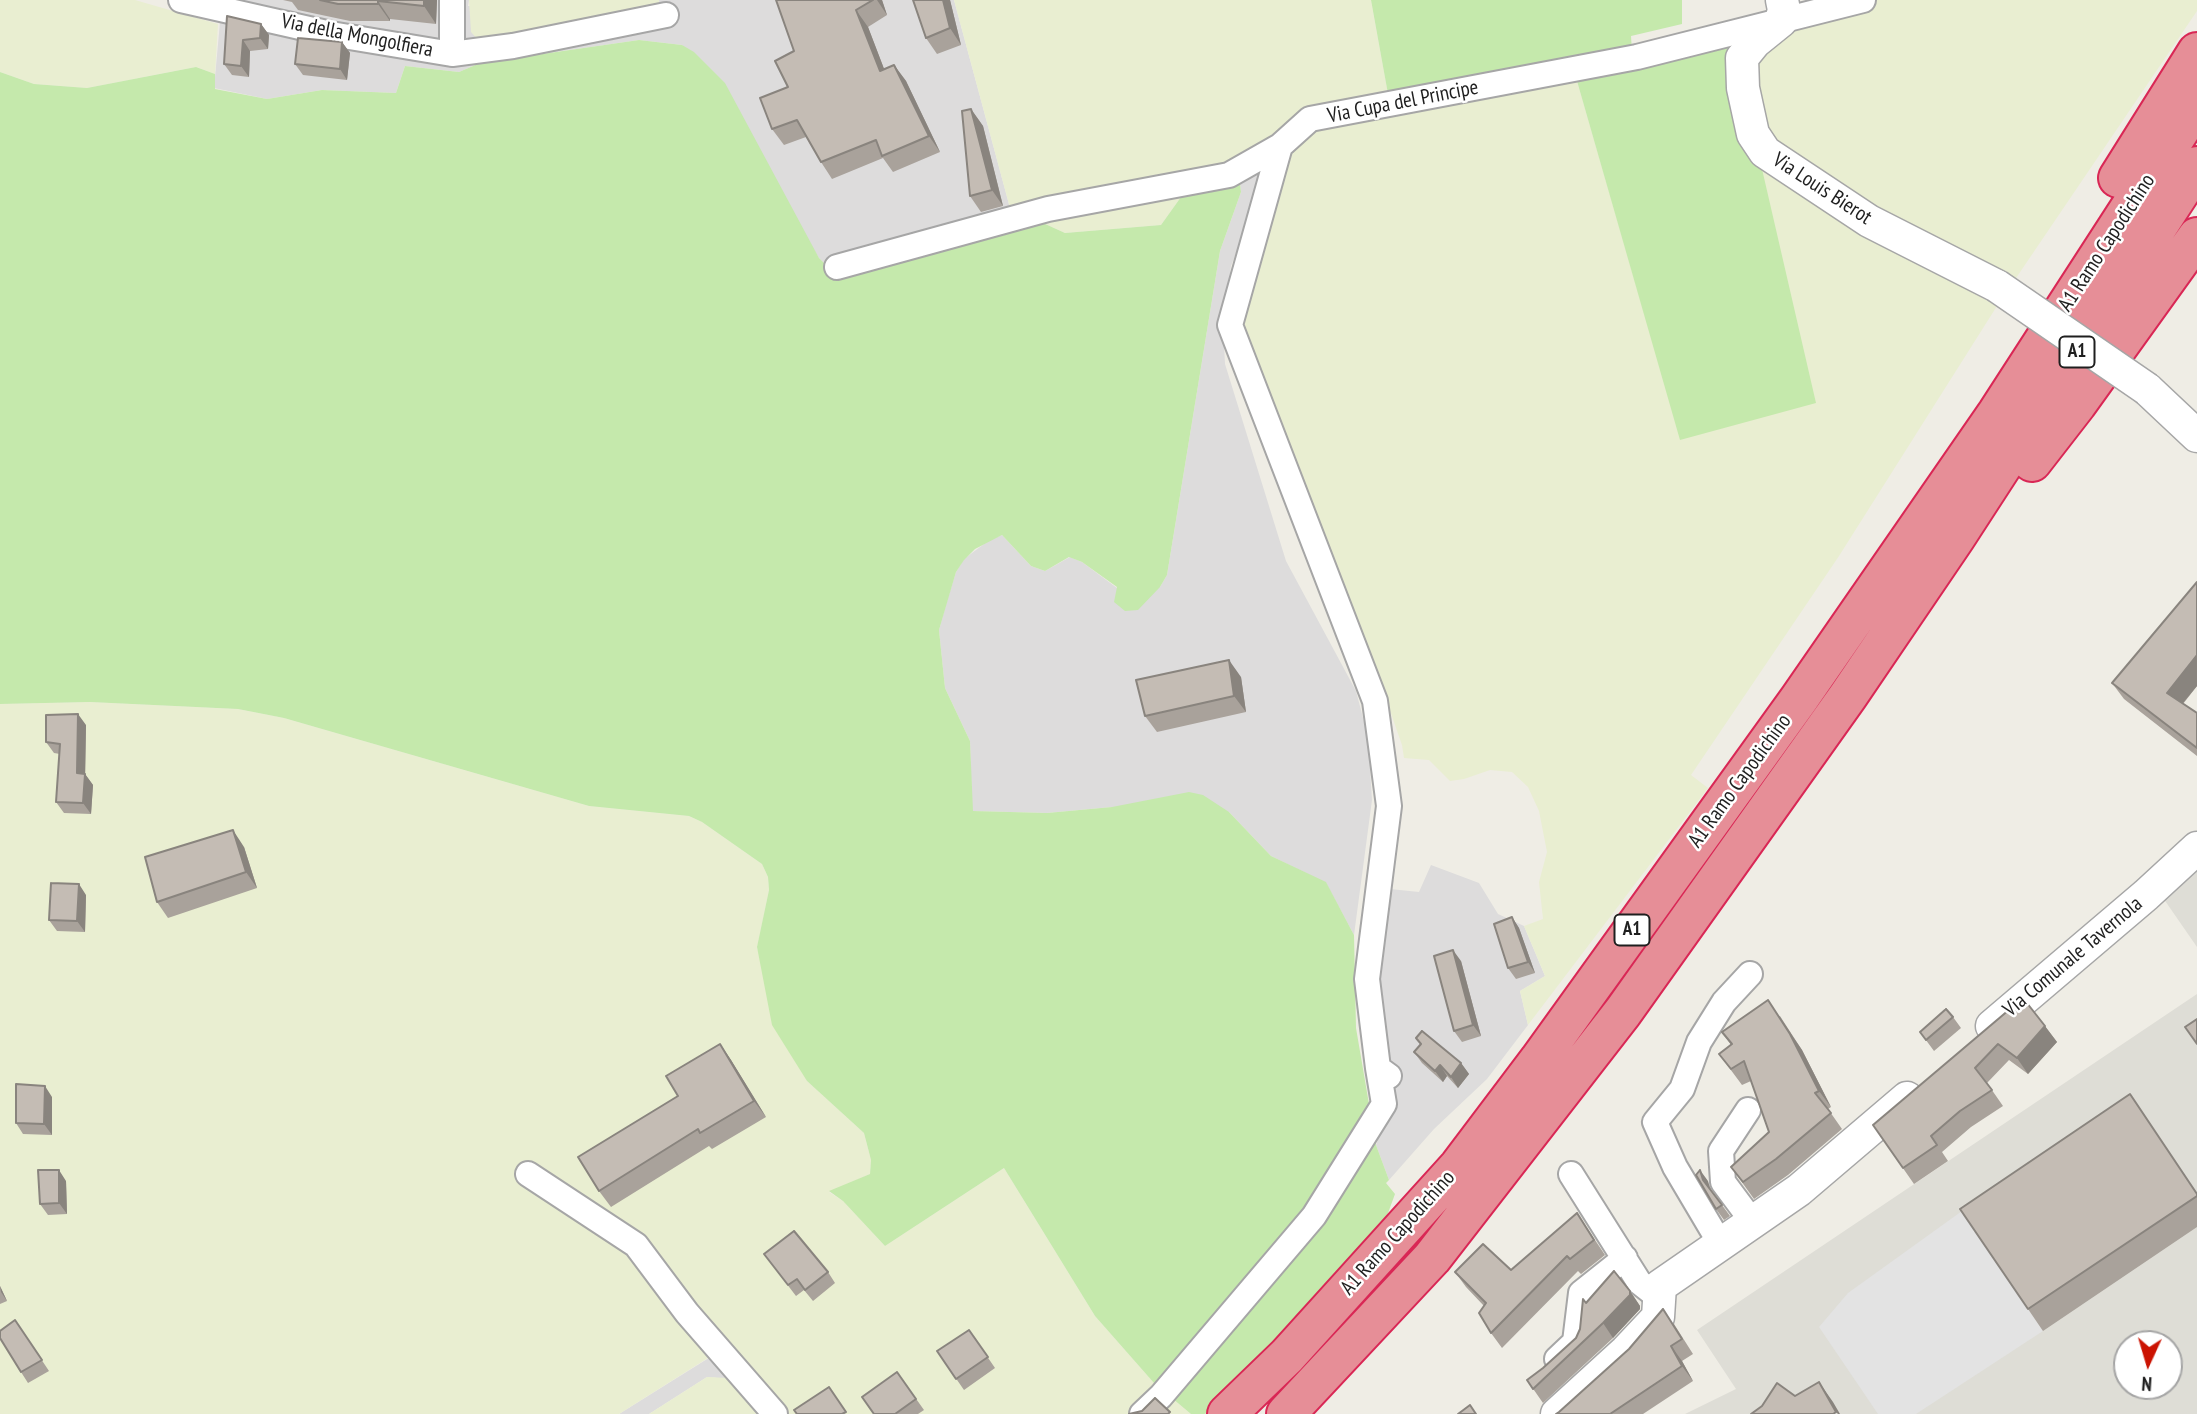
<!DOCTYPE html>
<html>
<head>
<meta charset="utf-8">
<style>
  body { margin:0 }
  #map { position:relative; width:2197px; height:1414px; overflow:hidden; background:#efede5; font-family:"PT Sans Narrow",sans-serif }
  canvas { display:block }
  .north { position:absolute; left:2113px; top:1330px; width:70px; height:70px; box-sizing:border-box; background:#fff; border:2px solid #a5a5a5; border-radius:50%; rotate:184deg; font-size:19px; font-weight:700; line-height:28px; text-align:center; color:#1f1f1f }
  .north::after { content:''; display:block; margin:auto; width:24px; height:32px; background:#cb1302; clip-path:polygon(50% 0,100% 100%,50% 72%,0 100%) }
</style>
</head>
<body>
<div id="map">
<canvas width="2197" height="1414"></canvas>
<div class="north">N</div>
</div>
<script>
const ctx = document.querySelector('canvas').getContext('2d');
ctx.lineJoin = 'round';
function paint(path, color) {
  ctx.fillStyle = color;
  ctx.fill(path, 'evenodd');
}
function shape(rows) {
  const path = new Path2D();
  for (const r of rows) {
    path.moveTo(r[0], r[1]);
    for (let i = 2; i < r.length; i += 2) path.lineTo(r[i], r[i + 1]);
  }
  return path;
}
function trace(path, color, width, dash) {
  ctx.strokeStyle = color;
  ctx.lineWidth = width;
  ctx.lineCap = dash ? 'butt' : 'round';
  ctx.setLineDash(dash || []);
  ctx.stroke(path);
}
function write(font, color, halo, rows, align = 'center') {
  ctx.font = font + ' "PT Sans Narrow",sans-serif';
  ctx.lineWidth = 5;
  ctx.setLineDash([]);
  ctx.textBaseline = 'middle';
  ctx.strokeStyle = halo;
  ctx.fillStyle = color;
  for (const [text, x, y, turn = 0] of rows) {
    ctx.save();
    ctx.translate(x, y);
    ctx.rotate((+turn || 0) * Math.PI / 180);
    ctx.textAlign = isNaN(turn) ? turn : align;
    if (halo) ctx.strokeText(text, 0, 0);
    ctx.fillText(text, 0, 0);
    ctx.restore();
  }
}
paint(shape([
  [222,0,469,0,468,6,659,3,659,0,954,0,1010,208,837,277,819,258,682,45,639,40,480,63,459,72,405,66,396,93,322,90,267,99,214,88],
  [1259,151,1258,197,1231,266,1223,325,1225,364,1286,561,1356,691,1368,737,1372,800,1354,935,1326,883,1271,856,1229,812,1112,807,1047,813,972,811,970,741,945,688,939,630,947,601,956,572,964,559,988,541,1002,535,1031,566,1045,571,1070,557,1082,562,1117,588,1160,587,1167,575,1220,251,1241,192,1237,160],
  [1431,865,1479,883,1498,914,1524,926,1545,976,1520,991,1528,1025,1487,1079,1434,1129,1389,1180,1376,1145,1392,1101,1378,991,1381,950,1390,889,1419,892],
  [712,1356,729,1379,707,1377,649,1414,619,1414]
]), '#dddcdc');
paint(shape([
  [2197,861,2197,947,2161,895],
  [2197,994,2197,1414,1685,1414,1736,1389,1697,1330],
  [2127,1344,2169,1344,2169,1386,2127,1386]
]), '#deddd6');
paint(shape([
  [0,0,135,0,218,24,215,74,196,67,87,88,34,84,0,72],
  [469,0,659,0,659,3,643,11,479,41,471,32],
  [954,0,1371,0,1388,94,1259,151,1217,166,1201,169,1161,225,1065,233,1010,208],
  [1839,0,2197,0,2197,11,2012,284,1873,218,1781,151,1756,111,1757,57,1797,24],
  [1577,81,1681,440,1759,156,1896,249,1997,306,1839,556,1691,775,1708,788,1528,1025,1520,991,1545,976,1524,926,1543,919,1539,882,1547,852,1539,811,1528,787,1512,772,1490,770,1464,779,1450,781,1429,760,1404,758,1402,745,1387,702,1238,314,1291,146,1305,132,1441,100,1508,95],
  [90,702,238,709,284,718,589,806,689,816,702,822,762,864,768,877,769,890,757,948,807,1081,864,1133,871,1160,870,1174,829,1192,843,1201,885,1246,1004,1168,1095,1316,1154,1383,1191,1414,649,1414,707,1377,728,1378,711,1356,619,1414,0,1414,0,704]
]), '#e9eed1');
paint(shape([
  [1371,0,1682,0,1682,24,1631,36,1632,52,1388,94],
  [639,40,682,45,694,52,725,83,819,258,838,277,1010,208,1065,233,1161,225,1201,169,1237,160,1241,192,1220,251,1167,575,1160,587,1138,610,1125,611,1114,602,1117,587,1082,562,1069,557,1045,571,1031,566,1002,535,975,549,964,560,956,572,939,630,945,688,970,741,973,811,1047,813,1112,807,1189,792,1203,795,1229,812,1271,856,1326,882,1354,935,1356,1028,1376,1145,1389,1180,1386,1183,1395,1194,1384,1224,1239,1381,1205,1414,1191,1414,1154,1383,1095,1316,1004,1168,885,1246,843,1201,829,1191,870,1174,871,1160,864,1133,807,1081,772,1025,757,947,769,890,768,877,762,864,702,822,689,816,589,806,284,718,238,709,90,702,0,704,0,72,34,84,87,88,196,67,215,74,215,89,267,99,322,90,396,93,405,66,459,72,480,63],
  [1721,44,1729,48,1732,86,1759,156,1816,403,1680,440,1577,81,1609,75]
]), '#c5e9ac');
paint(shape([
  [1962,1211,2043,1331,1916,1414,1878,1414,1819,1327,1848,1293]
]), '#e3e3e3');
const minor = shape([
  [181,0,331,34,452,54,513,46,666,15],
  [452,0,452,54],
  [1280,146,1230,325,1375,701,1389,806,1367,979,1378,1068,1389,1076],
  [837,267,1048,209,1229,175,1280,146,1310,119,1637,57,1863,0],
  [1748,1110,1721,1151,1723,1182,1752,1221],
  [528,1174,636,1245,687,1313,775,1414],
  [1571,1174,1639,1282,1658,1297],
  [1720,1243,1675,1167,1655,1122,1682,1089,1699,1042,1724,1002,1750,974],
  [1557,1359,1575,1342,1581,1293,1625,1258],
  [1142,1414,1161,1396,1314,1216,1384,1104,1378,1068]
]);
const tertiary = shape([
  [1782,0,1784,10,1781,21,1755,42,1742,58,1743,88,1753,134,1765,152,1869,221,1997,286],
  [2147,389,2197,436],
  [1992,1026,2146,895,2197,848],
  [1557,1414,1626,1351,1658,1317,1660,1286,1799,1190,1907,1098]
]);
const motorway = shape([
  [2118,178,2197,52],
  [2032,462,2077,404,2197,237],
  [1227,1414,1287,1356,1459,1166,1539,1060,1799,699,1997,413,2197,104],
  [1286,1414,1432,1258,1623,1012,1848,696,1956,537,2197,166]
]);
trace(minor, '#a6a6a6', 28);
trace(tertiary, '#a6a6a6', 35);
trace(motorway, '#d92755', 42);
trace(minor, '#fff', 24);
trace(tertiary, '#fff', 32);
trace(motorway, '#e68e97', 38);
const tertiaryBridge = shape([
  [1997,286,2147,389]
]);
trace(tertiaryBridge, '#a6a6a6', 35, []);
trace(tertiaryBridge, '#fff', 32);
paint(shape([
  [283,0,437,0,436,24,390,19,390,21,350,21,298,10,292,2],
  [776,0,882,0,887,15,868,27,884,69,894,65,906,81,940,152,893,172,883,158,832,179,821,162,806,137,784,145,772,129,788,87,794,51],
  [913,0,950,0,961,45,937,54,926,38],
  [227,16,261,24,269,35,268,49,250,51,249,77,232,75,224,64],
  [342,42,350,53,347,80,303,75,295,64],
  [971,109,983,126,1003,206,981,212,970,196],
  [2197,582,2197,686,2183,704,2197,713,2197,756,2124,699,2112,683],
  [1241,677,1246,712,1157,732,1145,716],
  [86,725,85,774,93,785,91,814,64,813,56,802,60,754,54,753,46,742],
  [244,847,257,888,168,918,157,902],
  [86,895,85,932,57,931,49,920],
  [1512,917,1519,928,1535,973,1516,979,1508,968],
  [1461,961,1481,1036,1462,1042,1454,1031],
  [2023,998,2057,1042,2028,1074,2009,1060,1987,1083,2003,1106,1971,1127,1942,1152,1948,1161,1914,1184,1873,1125],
  [1780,1016,1802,1050,1831,1107,1828,1109,1842,1129,1788,1175,1754,1199,1731,1167,1769,1132,1751,1081,1742,1085,1719,1054,1731,1045,1722,1032],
  [1953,1017,1961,1028,1934,1051,1920,1032],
  [1416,1038,1461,1063,1469,1074,1458,1088,1447,1076,1443,1082,1422,1063,1414,1052,1421,1044],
  [720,1044,731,1060,766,1117,712,1149,709,1146,611,1207,599,1191],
  [52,1097,52,1135,23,1134,16,1123],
  [66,1181,67,1214,48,1215,40,1204],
  [1708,1181,1711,1190,1730,1216,1724,1220,1716,1209],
  [2197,1193,2197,1227,2043,1331,1960,1209],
  [1587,1228,1605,1255,1581,1274,1578,1271,1502,1348,1491,1333,1484,1306,1466,1287,1455,1272,1511,1270],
  [764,1254,828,1272,835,1283,813,1301,804,1290,796,1296],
  [0,1286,7,1301,0,1304],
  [1630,1291,1640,1306,1640,1309,1613,1338,1543,1403,1527,1380,1543,1368,1576,1338,1580,1329,1586,1303],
  [15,1320,49,1371,28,1383,21,1372],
  [1674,1324,1693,1354,1682,1361,1693,1381,1643,1414,1556,1414],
  [969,1330,995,1368,964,1390,937,1351],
  [897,1372,924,1410,918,1414,873,1414]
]), '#a9a29b');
paint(shape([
  [424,0,437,0,436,24,424,6],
  [877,0,882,0,887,15],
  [943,0,950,0,961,45,950,28],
  [378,1,390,19,390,21,378,4],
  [856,10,868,27,891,87,880,71],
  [261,24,269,35,268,49,260,38],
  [243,40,250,51,249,77,241,66],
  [342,42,350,53,347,80,340,69],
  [894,65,906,81,940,152,929,136],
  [971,109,983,126,1003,206,992,190],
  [2197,655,2197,686,2178,709,2167,693],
  [1229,660,1241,677,1246,712,1234,696],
  [78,714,86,725,85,783,85,774,93,785,91,814,83,803,77,773],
  [233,830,244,847,257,888,246,872],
  [79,884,86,895,85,932,77,921],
  [1512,917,1519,928,1535,973,1528,962],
  [1453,950,1461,961,1481,1036,1473,1025],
  [1768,1000,1802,1050,1831,1107,1819,1091],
  [2045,1026,2057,1042,2028,1074,2017,1058],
  [720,1044,731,1060,766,1117,754,1101],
  [1461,1063,1469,1074,1458,1088,1451,1077],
  [1440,1065,1447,1076,1443,1082,1435,1071],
  [45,1086,52,1097,52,1135,44,1124],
  [59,1170,66,1181,67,1214,59,1203],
  [1700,1170,1708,1181,1711,1191,1703,1180],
  [0,1286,7,1301,1,1292],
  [1630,1291,1640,1306,1640,1309,1613,1338,1603,1323],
  [1671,1346,1682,1361,1693,1381,1682,1366],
  [1819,1382,1833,1402,1840,1414,1838,1414,1836,1412]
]), '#89847e');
const building = shape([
  [320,0,424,0,424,6,378,1,378,4,338,4,320,0],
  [776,0,873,0,856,10,880,71,894,65,929,136,882,156,876,140,821,162,797,120,772,129,760,98,788,87,775,61,794,51,776,0],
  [913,0,943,0,950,28,926,38,913,0],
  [227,16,261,24,260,38,243,40,241,66,224,64,227,16],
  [298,38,342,42,340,69,295,64,298,38],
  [971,109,992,190,970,196,962,111,971,109],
  [2197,582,2197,655,2167,693,2197,713,2197,748,2112,683,2197,582],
  [1229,660,1234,696,1145,716,1136,680,1229,660],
  [78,714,77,773,85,774,83,803,56,802,60,744,46,742,46,715,78,714],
  [233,830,246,872,157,902,145,857,233,830],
  [51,883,79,884,77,921,49,920,51,883],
  [1512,917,1528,962,1508,968,1494,924,1512,917],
  [1453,950,1473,1025,1454,1031,1434,956,1453,950],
  [2023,998,2045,1026,2017,1058,1998,1044,1975,1068,1992,1090,1960,1111,1931,1136,1937,1145,1903,1168,1873,1125,2023,998],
  [1768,1000,1790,1034,1819,1091,1815,1093,1831,1113,1776,1159,1743,1182,1731,1167,1769,1132,1744,1061,1731,1069,1719,1054,1732,1044,1722,1032,1768,1000],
  [1946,1009,1953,1017,1926,1040,1920,1032,1946,1009],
  [2197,1019,2197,1044,2185,1027,2197,1019],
  [1422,1031,1461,1063,1451,1077,1440,1065,1435,1071,1414,1052,1421,1044,1416,1038,1422,1031],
  [720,1044,754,1101,700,1133,698,1129,599,1191,578,1157,678,1096,666,1076,720,1044],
  [16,1084,45,1086,44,1124,16,1123,16,1084],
  [2130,1094,2197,1194,2197,1196,2028,1309,1960,1209,2130,1094],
  [38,1170,59,1170,59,1203,40,1204,38,1170],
  [1700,1170,1703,1180,1722,1205,1716,1209,1696,1175,1700,1170],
  [1577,1213,1594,1240,1570,1259,1567,1256,1491,1333,1479,1313,1486,1303,1455,1272,1483,1244,1511,1270,1577,1213],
  [794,1231,828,1272,805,1290,797,1279,788,1285,764,1254,794,1231],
  [1614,1271,1630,1291,1630,1295,1603,1323,1533,1389,1527,1380,1543,1368,1576,1338,1580,1329,1583,1299,1586,1303,1614,1271],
  [1663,1309,1682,1339,1671,1346,1682,1366,1610,1414,1556,1414,1559,1412,1629,1349,1663,1309],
  [15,1320,42,1360,21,1372,0,1338,0,1331,15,1320],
  [969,1330,988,1357,956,1379,937,1351,969,1330],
  [897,1372,916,1399,895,1414,874,1414,862,1397,897,1372],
  [1819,1382,1836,1412,1833,1414,1751,1414,1762,1406,1777,1383,1795,1396,1819,1382],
  [829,1387,846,1412,842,1414,797,1414,794,1410,829,1387],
  [1155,1398,1170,1412,1168,1414,1129,1414,1142,1411,1155,1398],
  [1470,1405,1476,1414,1458,1414,1470,1405]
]);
paint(building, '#c4bcb4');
trace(building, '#89847e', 2);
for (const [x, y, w] of [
  [2077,352,35],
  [1632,930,35]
]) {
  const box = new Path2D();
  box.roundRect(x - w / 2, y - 15.5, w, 31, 5);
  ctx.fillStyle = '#fff';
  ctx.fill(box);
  trace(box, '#1f1f1f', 2);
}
write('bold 19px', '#1f1f1f', null, [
  ["A1",2077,352],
  ["A1",1632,930]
]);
write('21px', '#1f1f1f', '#fff', [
  ["Via della Mongolfiera",357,36,11],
  ["Via Cupa del Principe",1403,102,-11],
  ["Via Louis Bierot",1822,189,33],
  ["A1 Ramo Capodichino",2107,243,-57],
  ["A1 Ramo Capodichino",1740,781,-54],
  ["Via Comunale Tavernola",2073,957,-40],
  ["A1 Ramo Capodichino",1398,1233,-48]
]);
</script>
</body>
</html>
